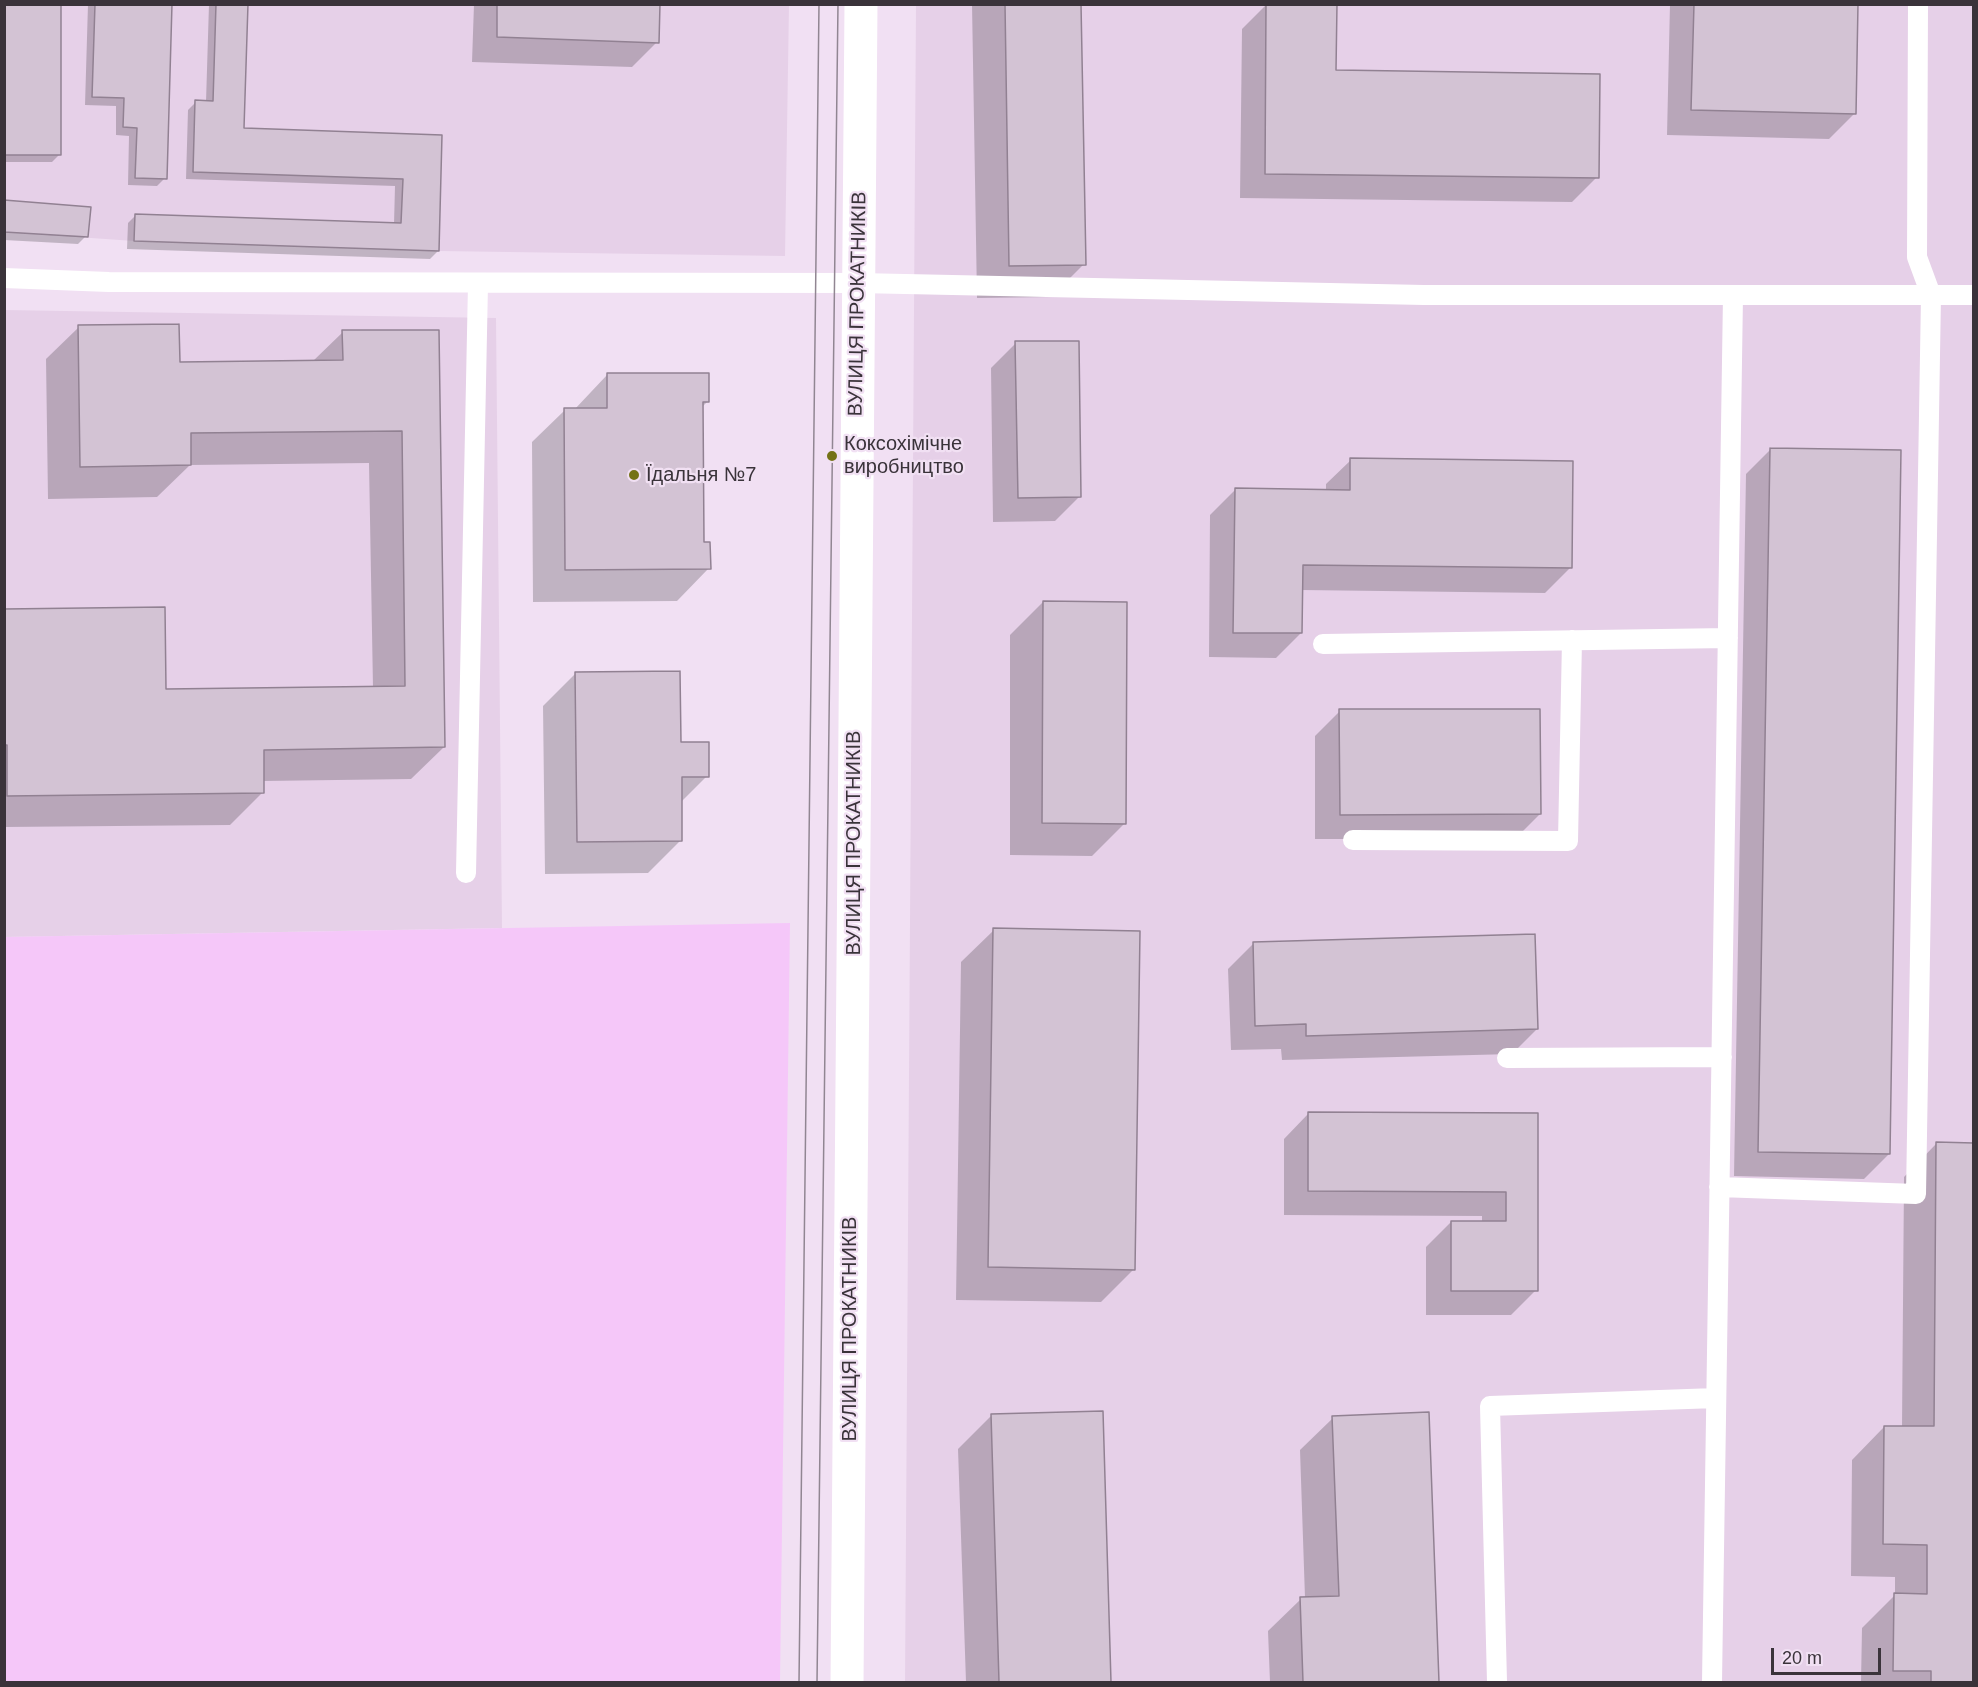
<!DOCTYPE html>
<html>
<head>
<meta charset="utf-8">
<style>
  body { margin:0 }
  #map { position:relative; width:1978px; height:1687px; overflow:hidden; background:#f1e0f3; font-family:Arial,sans-serif }
  canvas { display:block }
  .frame { position:absolute; inset:0; border:6px solid #3a333a; pointer-events:none }
  .scale { position:absolute; left:1771px; top:1648px; width:110px; height:27px; box-sizing:border-box; border:3px solid #3a333a; border-top:0; padding-left:8px; font-size:18px; line-height:21px; white-space:nowrap; color:#3a333a; -webkit-text-stroke:4px #f1e0f3; paint-order:stroke }
</style>
</head>
<body>
<div id="map">
<canvas width="1978" height="1687"></canvas>
<div class="frame"></div>
<div class="scale">20 m</div>
</div>
<script>
const ctx = document.querySelector('canvas').getContext('2d');
ctx.lineJoin = 'round';
function paint(path, color) {
  ctx.fillStyle = color;
  ctx.fill(path, 'evenodd');
}
function shape(rows) {
  const path = new Path2D();
  for (const r of rows) {
    path.moveTo(r[0], r[1]);
    for (let i = 2; i < r.length; i += 2) path.lineTo(r[i], r[i + 1]);
  }
  return path;
}
function trace(path, color, width, dash) {
  ctx.strokeStyle = color;
  ctx.lineWidth = width;
  ctx.lineCap = dash ? 'butt' : 'round';
  ctx.setLineDash(dash || []);
  ctx.stroke(path);
}
function write(font, color, halo, rows, align = 'center') {
  ctx.font = font + ' Arial,sans-serif';
  ctx.lineWidth = 4.5;
  ctx.setLineDash([]);
  ctx.textBaseline = 'middle';
  ctx.strokeStyle = halo;
  ctx.fillStyle = color;
  for (const [text, x, y, turn = 0] of rows) {
    ctx.save();
    ctx.translate(x, y);
    ctx.rotate((+turn || 0) * Math.PI / 180);
    ctx.textAlign = isNaN(turn) ? turn : align;
    if (halo) ctx.strokeText(text, 0, 0);
    ctx.fillText(text, 0, 0);
    ctx.restore();
  }
}
paint(shape([
  [4,5,789,5,785,256,439,251,134,241,5,232],
  [916,5,1973,5,1973,1682,905,1682],
  [4,310,496,318,502,928,5,937]
]), '#e6d0e8');
paint(shape([
  [790,923,780,1682,5,1682,5,937]
]), '#f5c7f9');
paint(shape([
  [4,4,60,154,52,162,4,162],
  [88,4,170,4,165,178,157,186,128,185,129,136,116,135,116,106,85,105],
  [209,4,247,4,243,130,441,136,438,251,430,259,127,249,128,223,136,215,394,224,395,186,186,179,188,110,196,102,206,102],
  [474,4,658,4,657,42,632,67,472,62],
  [972,4,1079,4,1084,264,1051,297,977,298],
  [1267,4,1335,72,1597,177,1572,202,1240,198,1242,29],
  [1670,4,1857,4,1854,114,1829,139,1667,135],
  [4,201,86,236,78,244,4,240],
  [79,327,178,363,313,361,343,332,437,331,444,747,411,779,263,781,263,792,230,825,4,827,4,610,165,690,373,688,369,463,190,465,157,497,48,499,46,359],
  [1016,343,1080,496,1055,521,993,522,991,368],
  [607,375,708,401,701,408,702,543,709,568,677,601,533,602,532,442,565,410,574,410],
  [1771,449,1889,1154,1864,1179,1734,1176,1746,474],
  [1351,460,1570,568,1545,593,1301,590,1301,633,1276,658,1209,657,1210,515,1235,490,1326,491,1326,484],
  [1043,602,1125,823,1092,856,1010,855,1010,635],
  [576,673,679,744,707,776,680,803,681,840,648,873,545,874,543,706],
  [1340,711,1540,814,1515,839,1315,839,1315,736],
  [994,930,1134,1269,1101,1302,956,1300,961,962],
  [1253,944,1537,1029,1512,1054,1282,1060,1281,1049,1231,1050,1228,969],
  [1308,1114,1536,1115,1536,1290,1511,1315,1426,1315,1426,1247,1451,1222,1482,1223,1482,1216,1284,1215,1284,1139],
  [1936,1144,1974,1144,1974,1682,1861,1682,1862,1628,1895,1595,1895,1577,1851,1576,1852,1460,1884,1427,1902,1427,1904,1177],
  [1101,1413,1109,1682,966,1682,958,1449,991,1416],
  [1428,1414,1438,1682,1270,1682,1268,1631,1301,1599,1305,1598,1300,1450,1333,1418]
]), '#0003');
const building = shape([
  [4,4,61,4,61,155,4,155,4,4],
  [95,4,172,4,167,179,135,178,137,128,123,127,124,98,92,97,95,4],
  [216,4,248,4,244,128,442,135,439,251,134,241,135,214,401,223,403,179,193,172,195,100,213,101,216,4],
  [497,4,660,4,659,43,497,37,497,4],
  [1005,4,1081,4,1086,265,1009,266,1005,4],
  [1266,4,1337,4,1336,70,1600,74,1599,178,1265,174,1266,4],
  [1694,4,1858,4,1856,114,1691,110,1694,4],
  [4,200,91,207,88,237,4,232,4,200],
  [179,324,180,362,343,360,342,330,439,330,445,747,264,750,264,793,7,796,7,745,4,745,4,609,165,607,166,689,405,686,402,431,191,433,191,465,80,467,78,325,179,324],
  [1015,341,1079,341,1081,497,1018,498,1015,341],
  [607,373,709,373,709,402,703,402,704,542,710,542,711,569,565,570,564,408,607,408,607,373],
  [1770,448,1901,450,1890,1154,1758,1152,1770,448],
  [1350,458,1573,461,1572,568,1303,565,1302,633,1233,633,1235,488,1350,490,1350,458],
  [1043,601,1127,602,1126,824,1042,823,1043,601],
  [680,671,681,742,709,742,709,777,682,777,682,841,577,842,575,672,680,671],
  [1339,709,1540,709,1541,814,1340,815,1339,709],
  [993,928,1140,931,1135,1270,988,1267,993,928],
  [1535,934,1538,1029,1306,1036,1306,1024,1255,1026,1253,942,1535,934],
  [1308,1112,1538,1113,1538,1291,1451,1291,1451,1221,1506,1221,1506,1192,1308,1191,1308,1112],
  [1936,1142,1974,1143,1974,1682,1931,1682,1931,1671,1893,1671,1894,1593,1927,1594,1927,1545,1883,1544,1884,1426,1934,1426,1936,1142],
  [1103,1411,1111,1682,999,1682,991,1414,1103,1411],
  [1429,1412,1439,1682,1303,1682,1300,1597,1339,1596,1332,1416,1429,1412]
]);
paint(building, '#d3c3d4');
trace(building, '#918192', 1.5);
trace(shape([
  [4,278,109,282,858,283,1424,295,1974,295],
  [1323,644,1728,638],
  [1353,840,1568,841,1572,640],
  [466,873,478,284],
  [1507,1058,1722,1057],
  [1719,1187,1916,1194,1931,295,1917,257,1918,4],
  [1497,1682,1490,1406,1716,1398],
  [1712,1682,1733,295]
]), '#fff', 20);
trace(shape([
  [847,1682,861,4]
]), '#fff', 33);
trace(shape([
  [799,1682,819,4],
  [817,1682,838,4]
]), '#918692', 1.5);
for (const [x, y, r, color] of [
  [832,456,6,"#747216"],
  [634,475,6,"#747216"]
]) {
  const dot = new Path2D();
  dot.arc(x, y, r, 0, 2 * Math.PI);
  ctx.fillStyle = color;
  ctx.fill(dot);
  trace(dot, '#f1e0f3', 2);
}
write('20px', '#3a333a', '#f1e0f3', [
  ["ВУЛИЦЯ ПРОКАТНИКІВ",858,304,-89],
  ["ВУЛИЦЯ ПРОКАТНИКІВ",854,843,-90],
  ["ВУЛИЦЯ ПРОКАТНИКІВ",850,1329,-90]
]);
write('20px', '#3a333a', '#f1e0f3', [
  ["Коксохімічне",844,444],
  ["виробництво",844,467],
  ["Їдальня №7",646,475]
], 'left');
</script>
</body>
</html>
